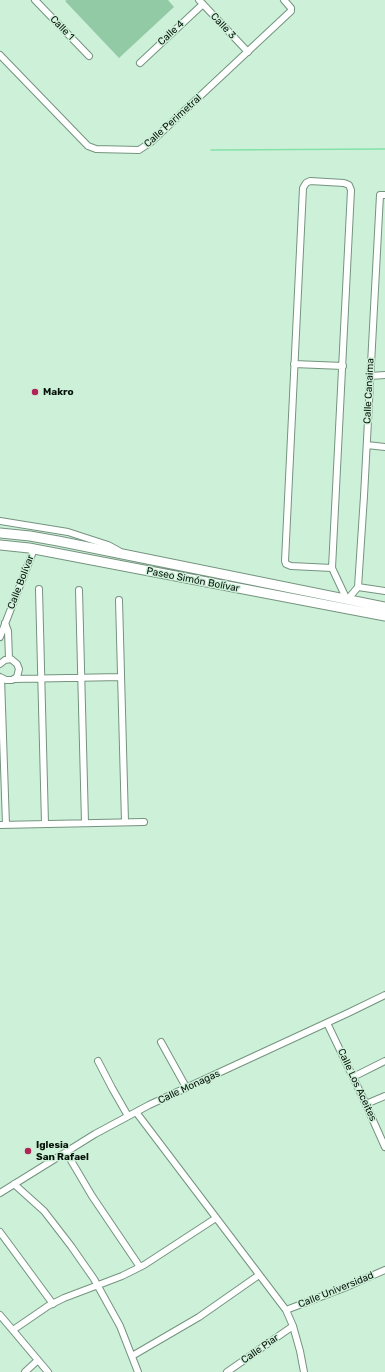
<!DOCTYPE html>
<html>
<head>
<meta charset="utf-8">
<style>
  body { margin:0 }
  canvas { display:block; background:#cdf0d8 }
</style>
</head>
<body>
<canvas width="385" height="1372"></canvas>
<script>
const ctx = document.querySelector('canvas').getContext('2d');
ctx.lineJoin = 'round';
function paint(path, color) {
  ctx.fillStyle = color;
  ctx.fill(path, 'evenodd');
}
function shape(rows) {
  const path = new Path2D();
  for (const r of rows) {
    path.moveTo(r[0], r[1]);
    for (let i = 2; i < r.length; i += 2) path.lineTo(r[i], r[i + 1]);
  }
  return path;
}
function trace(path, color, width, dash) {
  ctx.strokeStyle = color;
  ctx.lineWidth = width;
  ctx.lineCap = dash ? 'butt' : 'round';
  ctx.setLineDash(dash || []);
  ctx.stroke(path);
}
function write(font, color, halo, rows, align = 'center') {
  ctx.font = font + ' Rubik,sans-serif';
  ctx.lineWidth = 3;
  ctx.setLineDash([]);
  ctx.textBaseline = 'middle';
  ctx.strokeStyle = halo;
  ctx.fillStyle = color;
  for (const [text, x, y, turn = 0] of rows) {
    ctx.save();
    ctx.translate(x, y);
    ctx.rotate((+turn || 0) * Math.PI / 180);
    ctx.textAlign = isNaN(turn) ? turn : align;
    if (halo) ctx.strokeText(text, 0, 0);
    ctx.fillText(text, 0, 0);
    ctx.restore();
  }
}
paint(shape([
  [67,0,168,0,174,7,119,58,65,1]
]), '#93caa6');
trace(shape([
  [211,150,385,149]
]), '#84e2a8', 1.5);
const minor = shape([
  [35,0,89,56],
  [199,0,248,52],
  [0,55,88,146,96,149,139,150,151,142,291,11,291,8,284,0],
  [140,63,203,4],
  [294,364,343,366],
  [370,376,385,375],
  [367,445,385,447],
  [0,521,68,532,108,545,119,551],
  [332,568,291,566,286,564,285,561,303,188,306,183,310,181,344,183,349,185,351,190,332,568,347,600,358,587,364,496,380,195,385,195],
  [358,587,385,591],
  [39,589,45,824],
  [79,590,85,823],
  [119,600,125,822],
  [5,623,8,631,9,659],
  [0,637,34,549],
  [0,664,5,660,11,659,17,664,19,669,17,677,12,680,6,680,0,677],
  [1,678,6,825],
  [14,679,121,677],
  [0,825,144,822],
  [327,1023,363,1098,385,1147],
  [161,1042,186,1087],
  [98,1061,112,1088,128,1116],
  [353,1077,385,1061],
  [366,1104,385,1096],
  [136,1112,286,1310,293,1326,300,1351,304,1372],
  [66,1152,92,1196,140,1267],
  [14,1184,44,1211,71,1246,94,1279,120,1326,138,1372],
  [0,1193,95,1134,149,1105,348,1013,385,995],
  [0,1232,53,1304],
  [286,1310,344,1288,385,1270],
  [0,1315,48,1372],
  [13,1330,48,1306,64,1298,122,1276,144,1265,216,1218],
  [132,1356,199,1317,259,1275],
  [25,1372,38,1360],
  [227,1372,293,1326]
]);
const primary = shape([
  [0,533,30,536,58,541,385,607],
  [0,545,29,548,385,616]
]);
trace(minor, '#74947f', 8);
trace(primary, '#74947f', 11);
trace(minor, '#fff', 6);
trace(primary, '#fff', 9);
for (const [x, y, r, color] of [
  [35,392,4,"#b22356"],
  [28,1151,4,"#b22356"]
]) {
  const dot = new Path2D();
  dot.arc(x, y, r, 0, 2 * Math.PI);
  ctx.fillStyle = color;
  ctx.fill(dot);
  trace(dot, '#cdf0d8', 1.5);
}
write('10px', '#06120a', '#cdf0d8', [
  ["Calle 3",223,26,47],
  ["Calle 1",62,28,46],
  ["Calle 4",171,33,-43],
  ["Calle Perimetral",173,121,-42],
  ["Calle Canaima",369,391,-87],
  ["Paseo Simón Bolívar",193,580,11],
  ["Calle Bolívar",21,582,-69],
  ["Calle Los Aceites",357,1085,65],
  ["Calle Monagas",189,1087,-25],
  ["Calle Universidad",336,1290,-22],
  ["Calle Piar",260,1349,-35]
]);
write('bold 10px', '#06120a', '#cdf0d8', [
  ["Makro",43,392],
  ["Iglesia",36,1145],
  ["San Rafael",36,1157]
], 'left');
</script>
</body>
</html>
